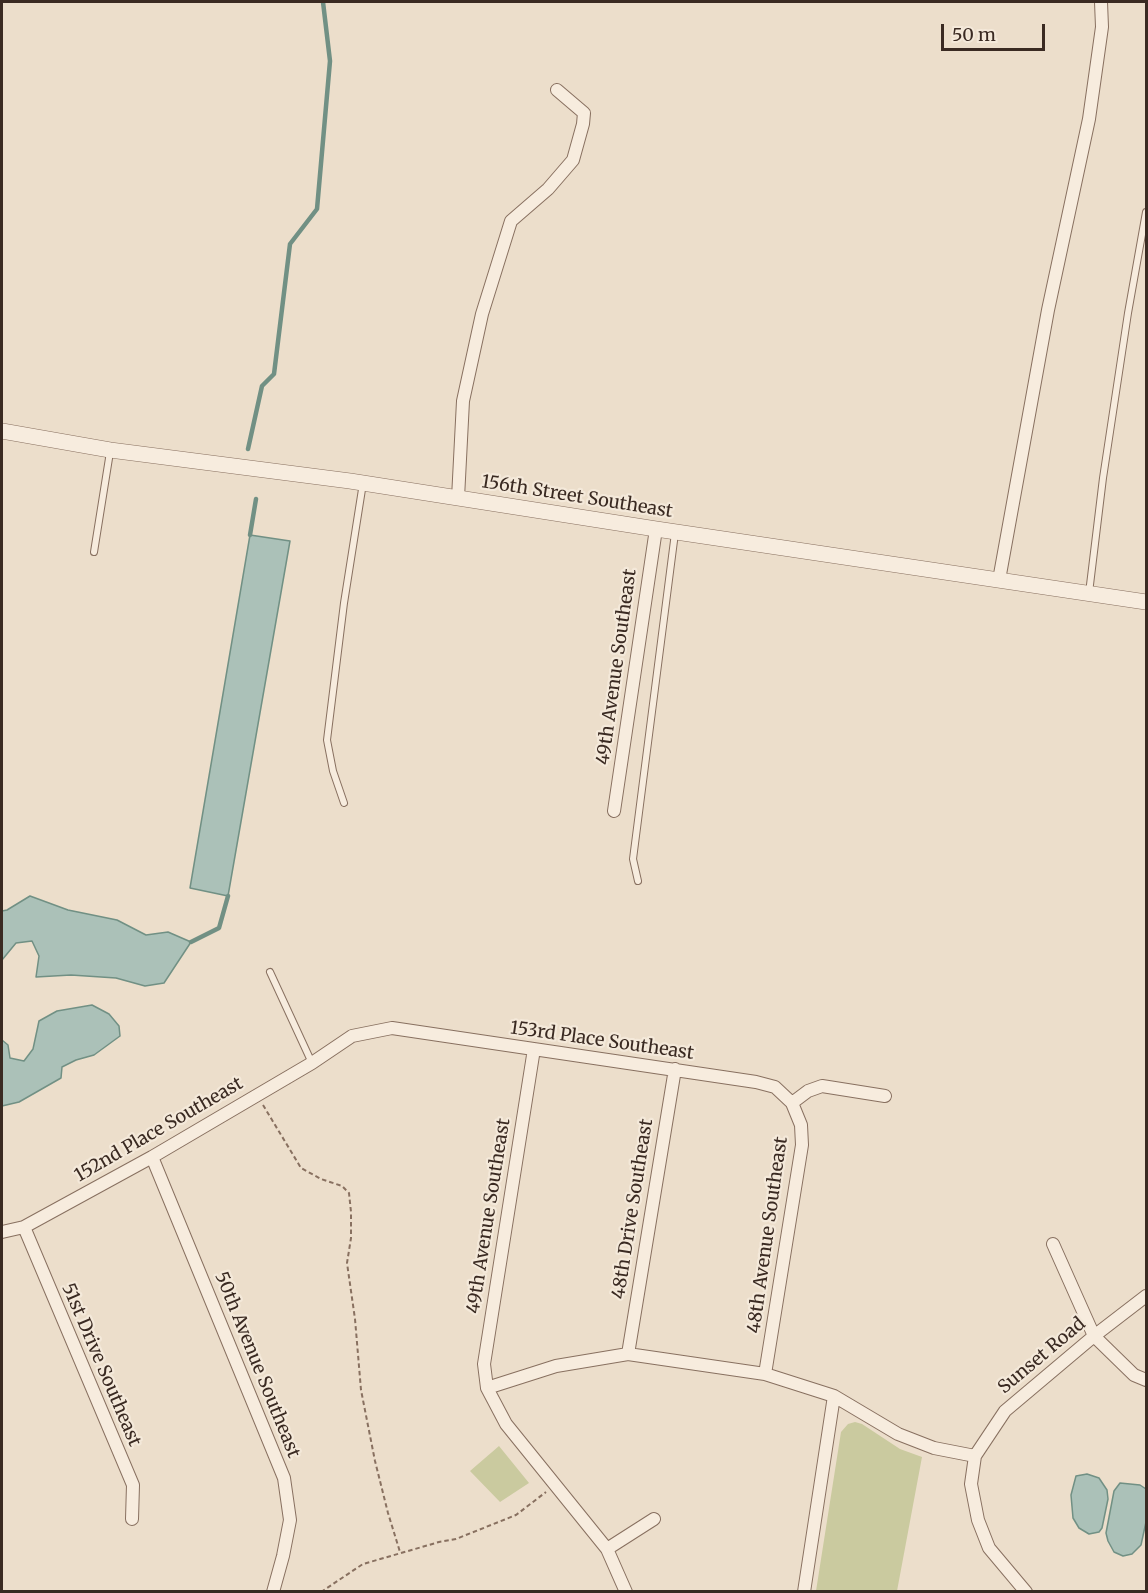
<!DOCTYPE html>
<html>
<head>
<meta charset="utf-8">
<style>
  body { margin:0 }
  #map { position:relative; width:1148px; height:1593px; overflow:hidden; background:#ecdecb; font-family:Merriweather,serif }
  canvas { display:block }
  .frame { position:absolute; inset:0; border:3px solid #3a2a22; pointer-events:none }
  .scale { position:absolute; left:941px; top:24px; width:104px; height:27px; box-sizing:border-box; border:3px solid #3a2a22; border-top:0; padding-left:8px; font-size:18px; line-height:21px; white-space:nowrap; color:#3a2a22; -webkit-text-stroke:4px #f4e9da; paint-order:stroke }
</style>
</head>
<body>
<div id="map">
<canvas width="1148" height="1593"></canvas>
<div class="frame"></div>
<div class="scale">50 m</div>
</div>
<script>
const ctx = document.querySelector('canvas').getContext('2d');
ctx.lineJoin = 'round';
function paint(path, color) {
  ctx.fillStyle = color;
  ctx.fill(path, 'evenodd');
}
function shape(rows) {
  const path = new Path2D();
  for (const r of rows) {
    path.moveTo(r[0], r[1]);
    for (let i = 2; i < r.length; i += 2) path.lineTo(r[i], r[i + 1]);
  }
  return path;
}
function trace(path, color, width, dash) {
  ctx.strokeStyle = color;
  ctx.lineWidth = width;
  ctx.lineCap = dash ? 'butt' : 'round';
  ctx.setLineDash(dash || []);
  ctx.stroke(path);
}
function write(font, color, halo, rows, align = 'center') {
  ctx.font = font + ' Merriweather,serif';
  ctx.lineWidth = 4.5;
  ctx.setLineDash([]);
  ctx.textBaseline = 'middle';
  ctx.strokeStyle = halo;
  ctx.fillStyle = color;
  for (const [text, x, y, turn = 0] of rows) {
    ctx.save();
    ctx.translate(x, y);
    ctx.rotate((+turn || 0) * Math.PI / 180);
    ctx.textAlign = isNaN(turn) ? turn : align;
    if (halo) ctx.strokeText(text, 0, 0);
    ctx.fillText(text, 0, 0);
    ctx.restore();
  }
}
paint(shape([
  [855,1422,862,1424,900,1449,922,1457,897,1591,816,1591,841,1432,848,1424],
  [499,1446,529,1483,500,1502,470,1471]
]), '#caca9f');
const water = shape([
  [250,535,290,541,228,896,190,888,250,535],
  [30,896,68,910,117,920,146,935,168,932,191,942,164,983,145,986,116,978,71,975,36,977,39,956,32,941,16,943,2,960,2,911,7,910,30,896],
  [92,1005,109,1014,119,1026,120,1036,94,1055,76,1060,62,1067,61,1078,19,1102,2,1106,2,1040,8,1045,10,1058,24,1061,33,1049,39,1021,57,1011,92,1005],
  [1087,1474,1099,1478,1107,1490,1108,1499,1102,1528,1099,1532,1089,1534,1079,1528,1073,1518,1071,1495,1076,1476,1087,1474],
  [1120,1483,1140,1485,1146,1489,1146,1522,1141,1545,1132,1554,1123,1556,1114,1552,1108,1541,1106,1533,1114,1491,1120,1483]
]);
paint(water, '#abc1b8');
trace(water, '#719084', 1.5);
trace(shape([
  [248,449,262,386,274,374,290,244,317,209,330,61,323,2],
  [250,535,256,499],
  [191,942,219,928,228,896]
]), '#719084', 4.5);
const service = shape([
  [94,552,110,452],
  [1089,593,1103,478,1128,313,1146,212],
  [344,803,333,771,327,740,344,603,363,483],
  [638,881,633,859,675,533],
  [270,972,312,1063]
]);
const minor = shape([
  [458,498,463,401,482,314,511,221,548,189,573,160,583,124,584,113,557,90],
  [999,580,1048,310,1089,119,1102,27,1101,2],
  [614,811,656,529],
  [534,1049,484,1364,487,1388,506,1424,607,1549,626,1592],
  [152,1157,284,1478,290,1520,283,1556,273,1592],
  [24,1227,133,1485,132,1519],
  [2,1232,24,1227,152,1157,312,1063,352,1036,392,1028,756,1082,775,1087,792,1103,808,1091,822,1086,885,1096],
  [1053,1244,1094,1336,1134,1375,1146,1380],
  [628,1354,675,1069],
  [765,1374,802,1145,801,1125,792,1103],
  [487,1388,556,1366,628,1354,765,1374,834,1396,898,1434,934,1448,975,1456],
  [607,1549,654,1519],
  [804,1592,834,1396],
  [1026,1592,989,1548,978,1520,971,1484,975,1456,1005,1411,1094,1336,1146,1296]
]);
const tertiary = shape([
  [2,431,110,450,350,481,656,529,1146,602]
]);
trace(service, '#887060', 8);
trace(minor, '#887060', 14);
trace(tertiary, '#887060', 16);
trace(shape([
  [263,1105,301,1168,321,1179,342,1186,349,1193,351,1212,351,1238,347,1263,355,1319,361,1390,375,1461,388,1513,400,1552],
  [321,1592,363,1564,439,1542,456,1539,516,1515,546,1492]
]), '#887060', 2, [4.5, 3]);
trace(service, '#f7ecde', 6);
trace(minor, '#f7ecde', 12);
trace(tertiary, '#f7ecde', 15);
write('18px', '#3a2a22', '#f4e9da', [
  ["156th Street Southeast",577,497,9],
  ["49th Avenue Southeast",617,667,-82],
  ["153rd Place Southeast",602,1041,8],
  ["152nd Place Southeast",159,1130,-30],
  ["48th Drive Southeast",633,1209,-81],
  ["49th Avenue Southeast",489,1216,-81],
  ["48th Avenue Southeast",768,1235,-82],
  ["Sunset Road",1042,1356,-40],
  ["51st Drive Southeast",101,1365,67],
  ["50th Avenue Southeast",257,1365,68]
]);
</script>
</body>
</html>
